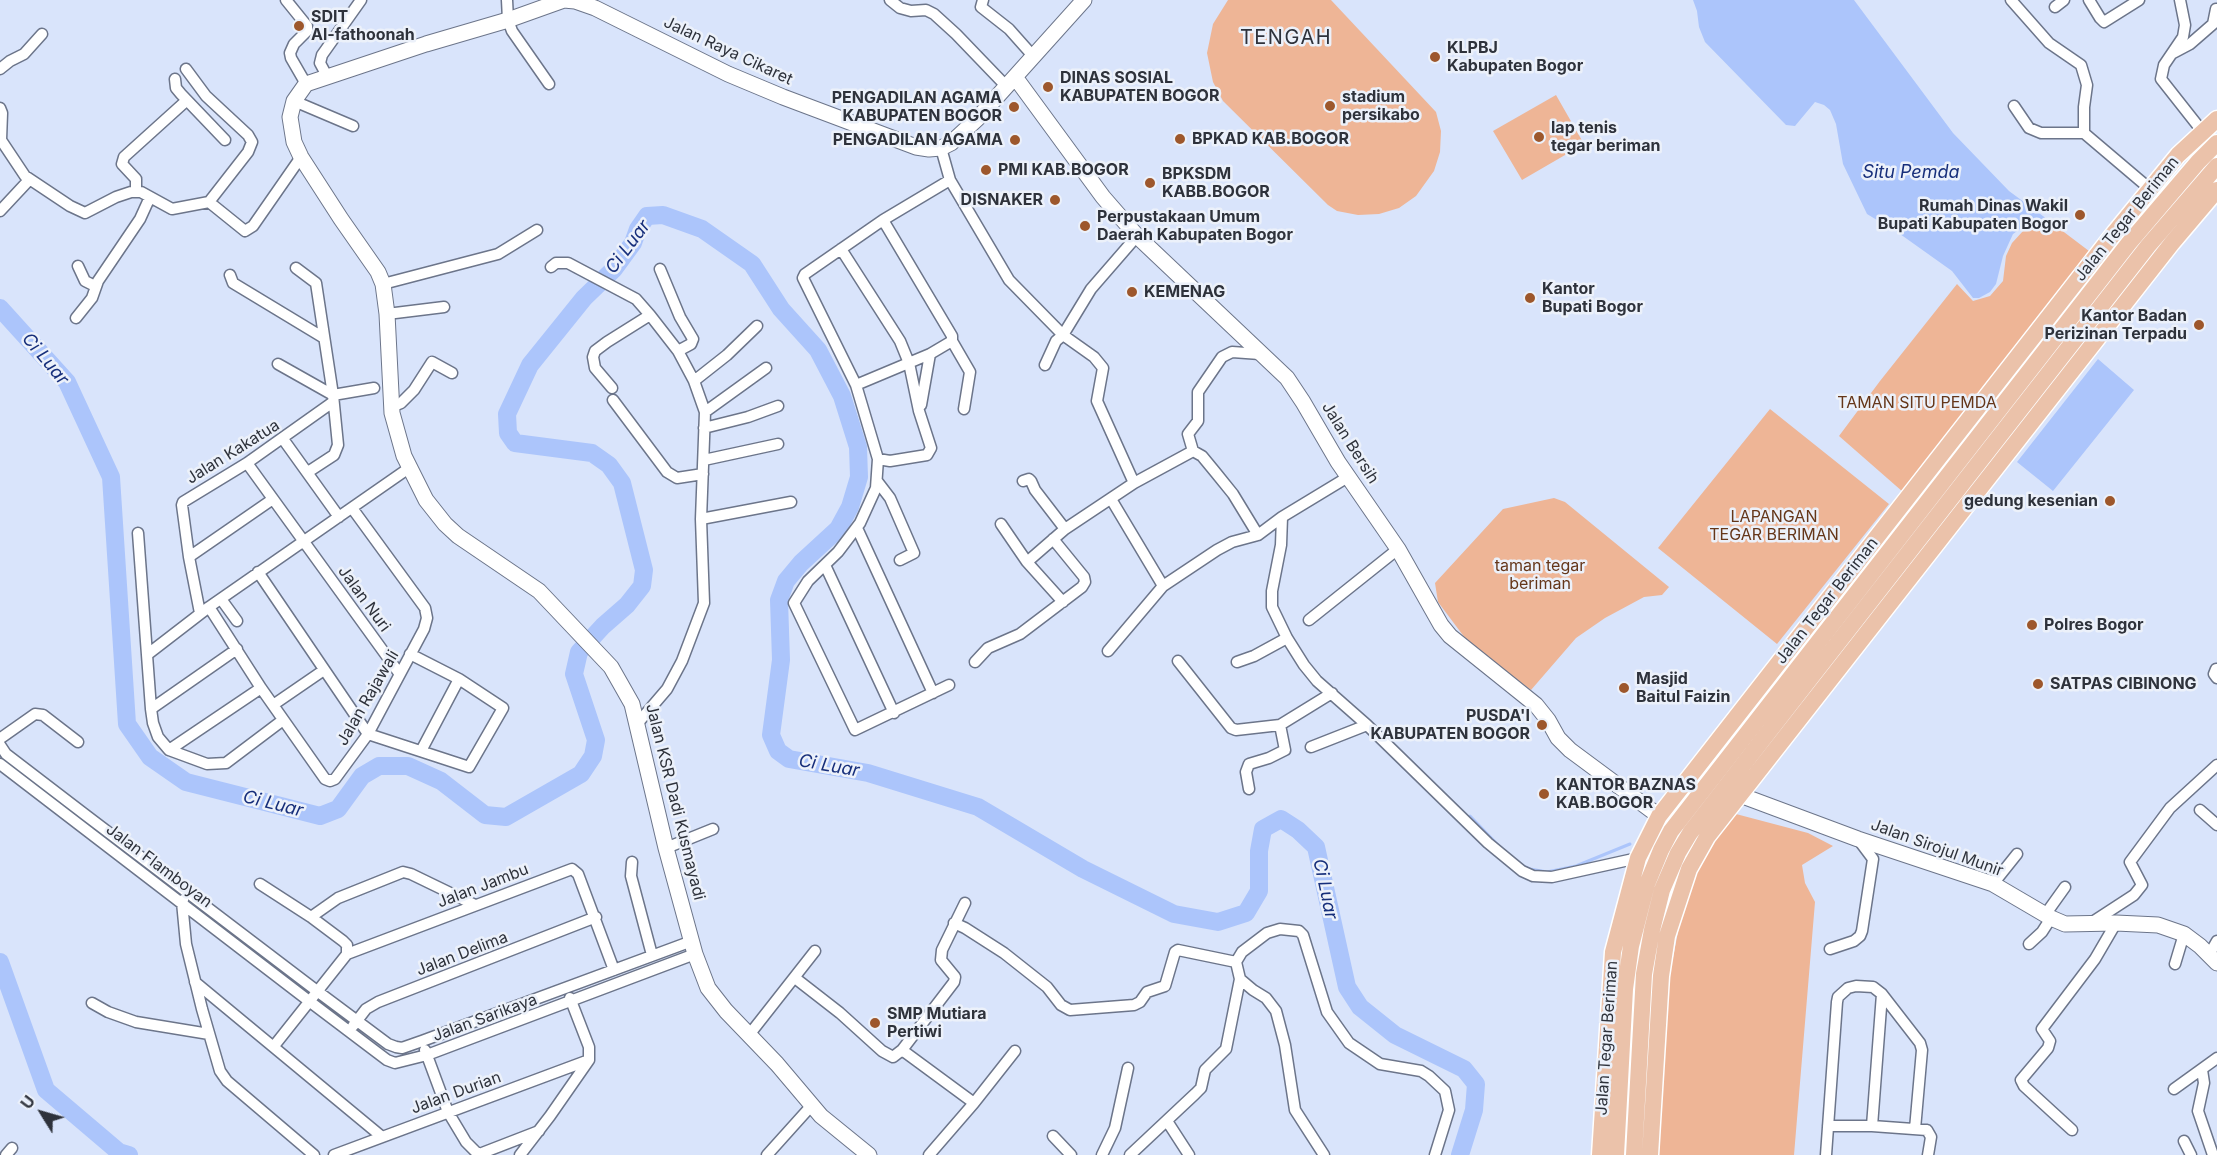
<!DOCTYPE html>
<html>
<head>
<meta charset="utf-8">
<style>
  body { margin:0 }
  #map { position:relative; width:2217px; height:1155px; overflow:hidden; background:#d9e4fb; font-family:Inter,sans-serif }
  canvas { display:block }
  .north { position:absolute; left:12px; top:1083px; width:60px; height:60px; -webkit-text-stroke:4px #ecf1fa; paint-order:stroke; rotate:307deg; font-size:16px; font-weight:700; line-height:24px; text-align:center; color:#2e323b }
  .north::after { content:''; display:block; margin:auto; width:21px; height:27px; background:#2e323b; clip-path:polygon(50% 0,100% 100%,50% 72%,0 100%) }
</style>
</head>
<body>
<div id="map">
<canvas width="2217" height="1155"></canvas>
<div class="north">U</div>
</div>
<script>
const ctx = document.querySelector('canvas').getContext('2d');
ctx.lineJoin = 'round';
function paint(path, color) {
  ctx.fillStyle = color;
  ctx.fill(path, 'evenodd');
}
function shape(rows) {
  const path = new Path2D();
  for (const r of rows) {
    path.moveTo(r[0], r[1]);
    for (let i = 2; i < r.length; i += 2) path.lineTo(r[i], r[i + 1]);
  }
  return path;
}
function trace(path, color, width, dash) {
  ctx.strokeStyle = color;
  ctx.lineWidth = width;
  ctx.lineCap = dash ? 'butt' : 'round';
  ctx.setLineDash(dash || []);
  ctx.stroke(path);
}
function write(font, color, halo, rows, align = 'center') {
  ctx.font = font + ' Inter,sans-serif';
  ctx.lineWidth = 5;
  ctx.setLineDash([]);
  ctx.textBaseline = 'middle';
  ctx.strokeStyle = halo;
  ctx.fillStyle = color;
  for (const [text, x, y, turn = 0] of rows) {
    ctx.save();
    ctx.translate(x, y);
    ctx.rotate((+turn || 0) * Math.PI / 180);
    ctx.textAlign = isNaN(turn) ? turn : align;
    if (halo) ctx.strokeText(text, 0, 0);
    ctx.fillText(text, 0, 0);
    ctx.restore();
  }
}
paint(shape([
  [1228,0,1331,0,1436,112,1441,131,1440,152,1434,171,1416,196,1399,208,1379,214,1358,215,1337,211,1328,205,1223,101,1213,82,1207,53,1213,24],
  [1556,95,1584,144,1522,180,1493,131],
  [2044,222,2052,223,2089,251,1903,492,1839,436,1880,381,1957,284,1973,301,1990,296,2003,281,2006,256,2012,243,2023,231,2033,224],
  [1770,409,1889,504,1777,644,1658,548],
  [1554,498,1565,502,1669,587,1662,595,1644,597,1605,618,1576,638,1531,690,1487,657,1465,638,1438,602,1435,583,1503,509],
  [1736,814,1808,833,1833,846,1802,865,1805,883,1815,902,1794,1155,1659,1155,1667,988,1685,896,1708,846]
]), '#eeb596');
paint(shape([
  [1693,0,1854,0,1953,133,2009,191,2047,219,2030,222,2013,234,2003,256,1996,284,1990,292,1979,298,1973,298,1952,271,1900,234,1867,214,1843,164,1836,124,1830,110,1824,105,1815,102,1795,126,1786,125,1705,42,1699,27,1697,11],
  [2098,359,2134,390,2053,491,2017,462]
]), '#acc5fb');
trace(shape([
  [1470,816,1498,845],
  [1521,865,1530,869,1547,872,1576,866,1630,844]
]), '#acc5fb', 3);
trace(shape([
  [0,308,67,382,111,477,127,724,150,757,186,782,320,816,338,809,362,776,379,766,408,766,441,781,485,815,506,817,581,774,593,756,596,740,574,674,579,652,603,626,627,605,642,586,644,570,622,483,609,465,592,453,515,443,508,433,507,414,530,365,584,298,614,269,633,243,638,229,647,216,663,215,702,229,752,264,781,309,818,350,842,396,858,447,859,477,850,507,838,529,801,563,786,581,779,600,781,660,771,735,778,751,789,759,868,773,978,807,1083,869,1174,914,1218,922,1246,913,1259,891,1259,851,1263,829,1281,819,1298,830,1316,847,1347,987,1360,1007,1395,1035,1464,1069,1476,1084,1474,1110,1460,1155],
  [0,962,46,1090,119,1152,129,1155]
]), '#acc5fb', 18);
const street = shape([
  [286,0,307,26,307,31,294,44,290,53,291,58,306,84],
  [507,0,508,20,512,31,549,84],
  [890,0,900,8,911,11,926,10,934,14,956,34,1007,87],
  [983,0,981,7,1009,29,1033,56],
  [2011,0,2049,43,2081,65,2087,85,2084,107,2084,133],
  [2089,0,2100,18,2104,22,2139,0],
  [2180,0,2185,25,2183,37,2164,65,2161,79,2202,131],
  [2055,7,2064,0],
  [2173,53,2190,44,2213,24,2216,9],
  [0,69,10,61,24,54,42,34],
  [186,69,206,96,248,135,252,142,248,152,209,202],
  [327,76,320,63,322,55,361,0],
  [175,79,176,88,181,94,225,140],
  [294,101,353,126],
  [2014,106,2029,128,2041,133,2084,133,2150,189],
  [0,108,2,113,1,140,25,176,70,206,85,213,116,197,131,192,141,192,172,209,209,202,245,231,253,226,301,157],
  [941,148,950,180,1009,280,1063,335,1094,357,1103,368,1097,401,1134,483],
  [136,192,136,179,122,164,124,157,186,101],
  [0,211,29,180],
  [883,220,952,336,952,341,930,354,921,405],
  [841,249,900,341,909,363,919,411,931,448,927,455,890,461,878,459,856,385,803,278,805,274,883,220,950,180],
  [78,266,85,281,95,286],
  [551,267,556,263,568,263,636,299,650,315,678,351,694,381,705,412,701,519,704,603,682,661,667,689,637,724],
  [296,268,316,283,333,395,338,445,334,455,308,472],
  [660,269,680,317,693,339,691,344,678,351],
  [230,275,233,283,324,338],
  [383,284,498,254,537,230],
  [387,314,444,307],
  [76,318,92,298,98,281,140,219,150,197],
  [952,341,970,372,964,409],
  [278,364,333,395,374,388],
  [1045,365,1056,341,1063,335,1091,289,1137,236],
  [694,381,727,355,757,326],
  [856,385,930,354],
  [612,388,595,368,593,357,595,351,607,342,650,315],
  [613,400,667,472,677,478,703,474],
  [391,407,401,403,414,390,432,362,452,373],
  [705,412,766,368],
  [704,428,748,417,778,406],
  [283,439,339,517],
  [1193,451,1188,434,1198,421,1198,392,1222,357,1232,352,1260,354],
  [878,459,876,488,860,523,838,552,808,581,794,603,855,730,949,685],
  [704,460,778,444],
  [247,463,399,673],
  [1348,477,1282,517,1281,545,1272,591,1272,607,1287,638,1304,665,1317,681,1367,725,1488,843,1522,871,1533,876,1552,877,1638,858],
  [877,481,890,498,914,553,900,560],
  [1023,481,1029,479,1031,481,1035,490,1065,529],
  [701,519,791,502],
  [1001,524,1027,562,1063,602],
  [857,528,933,693],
  [138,533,151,709,153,723,158,737,169,750,207,764,226,763,283,720],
  [189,557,273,499],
  [1027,562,1065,529,1134,483,1193,451,1202,456,1216,473,1233,494,1258,535],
  [825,565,894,713],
  [258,572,368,734,469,767,503,708,459,679,410,654],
  [1163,586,1217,550,1232,542,1258,535,1282,517],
  [221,599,237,621],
  [209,607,261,688,325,779,330,781,335,779,368,734,424,629,427,618,425,608,352,508],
  [200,613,189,557,182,505,183,502,247,463,333,402],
  [1309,620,1398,549],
  [1108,651,1163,586,1111,499],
  [148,654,209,607,409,468],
  [1178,661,1231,728,1236,730,1280,725],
  [975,662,988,648,1020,634,1082,587,1085,582,1084,577,1053,539],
  [1237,662,1254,656,1287,638],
  [2216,669,2214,674,2217,678],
  [273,705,324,670],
  [151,709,237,649],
  [1,738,35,714,43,715,78,742],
  [0,745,6,754,83,813,317,991,388,1044,396,1047,402,1048,422,1041,692,941],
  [1311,747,1367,725],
  [169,750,261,688],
  [421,751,459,679],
  [0,764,309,1001,387,1060,395,1063,427,1055,695,954],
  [1249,789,1246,772,1249,764,1269,758,1285,750,1280,725,1332,693],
  [2200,810,2217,825],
  [666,848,713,829],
  [632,862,631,876,652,955],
  [260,884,311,917,343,941,347,945,347,954],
  [1993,884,2017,854],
  [183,900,182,902,186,944,202,1009,220,1071,227,1081,314,1155],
  [2045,915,2065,887],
  [311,917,338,898,403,872,411,874,475,905],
  [954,923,965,928,1004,953,1047,987,1061,1005,1070,1010,1134,1005,1140,1002,1147,992,1165,986,1175,952,1178,950,1236,962,1240,979,1253,990,1266,998,1276,1011,1285,1045,1295,1110,1324,1155],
  [2091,923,2134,895,2142,885,2130,862,2170,808,2217,765],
  [2029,944,2042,932,2051,918],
  [1830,949,1854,941,1860,936,1862,931,1873,859,1858,839],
  [2209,955,2217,941],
  [1236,962,1242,952,1267,933,1280,929,1299,931,1303,935,1327,1012,1349,1043,1380,1064,1421,1071,1429,1076,1445,1091,1449,1110,1435,1155],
  [2175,964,2184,934],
  [795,978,840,1013,882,1051,893,1057,902,1050,974,1103,1015,1051],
  [195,982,381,1136],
  [570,998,589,1047,589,1060],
  [92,1003,108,1012,136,1022,209,1034],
  [353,1026,366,1009,378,1002,596,917],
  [749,1035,815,951],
  [274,1046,347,954,572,869,578,874,614,970],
  [425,1050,448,1112,466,1142,479,1155],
  [902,1050,954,982,955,977,941,960,942,950,965,903],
  [2202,1070,2204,1083,2198,1111,2213,1155],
  [2174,1089,2217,1058],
  [1167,1121,1189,1155],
  [1828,1126,1872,1126,1927,1130,1931,1137,1928,1155],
  [1872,1126,1882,994],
  [2072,1130,2024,1086,2021,1080,2048,1048,2050,1041,2042,1029,2095,959,2116,923],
  [1053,1136,1071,1155],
  [2184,1141,2191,1155],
  [6,1155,12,1148],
  [334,1155,589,1060],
  [477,1155,539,1131],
  [520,1155,550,1116,589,1060],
  [767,1155,812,1105],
  [929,1155,974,1103],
  [1102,1155,1115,1128,1128,1068],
  [1130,1155,1195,1094,1201,1088,1205,1070,1226,1049,1240,979],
  [1826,1155,1837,1002,1838,997,1848,988,1856,986,1873,987,1882,994,1920,1043,1922,1050,1915,1129]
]);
const secondary = shape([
  [1015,77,1103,197,1137,236,1287,378,1303,402,1338,462,1398,549,1441,625,1450,636,1536,705,1548,720,1558,738,1570,750,1659,816],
  [1740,795,1858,839,1993,884,2051,918,2065,924,2116,923,2158,925,2184,934,2200,946,2217,963],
  [869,1155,821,1116,777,1064,726,1011,708,988,695,954,666,848,632,704,611,667,539,591,458,536,445,524,426,500,404,456,392,413,387,314,383,284,378,272,341,219,301,157,294,142,290,117,294,101,306,84,426,44,508,20,564,0,575,1,595,8,728,74,783,97,916,147,929,149,941,148,951,143,977,119,1084,0]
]);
const primary = shape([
  [1600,1155,1613,952,1638,858,1659,816,2115,232,2178,155,2217,119],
  [1616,1155,1625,989,1631,946,1647,884,1661,850,1671,831,2129,243,2198,162,2217,143],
  [1634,1155,1644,974,1652,930,1662,890,1678,853,1690,833,1809,680,2148,246,2217,166],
  [1650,1155,1661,976,1667,936,1689,869,1707,837,2172,243,2217,190]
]);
trace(street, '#6c758a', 13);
trace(secondary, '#6c758a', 17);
trace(primary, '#fff', 19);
trace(street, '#fff', 10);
trace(secondary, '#fff', 15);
trace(primary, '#ebc2aa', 16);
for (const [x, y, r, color] of [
  [299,26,6,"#9d572c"],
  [1435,57,6,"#9d572c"],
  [1048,87,6,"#9d572c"],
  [1330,106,6,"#9d572c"],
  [1014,107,6,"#9d572c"],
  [1539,137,6,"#9d572c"],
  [1180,139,6,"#9d572c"],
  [1015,140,6,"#9d572c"],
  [986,170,6,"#9d572c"],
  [1150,183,6,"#9d572c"],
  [1055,200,6,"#9d572c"],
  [2080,215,6,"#9d572c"],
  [1085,226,6,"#9d572c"],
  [1132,292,6,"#9d572c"],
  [1530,298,6,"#9d572c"],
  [2199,325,6,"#9d572c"],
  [2110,501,6,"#9d572c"],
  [2032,625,6,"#9d572c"],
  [2038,684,6,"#9d572c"],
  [1624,688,6,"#9d572c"],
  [1542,725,6,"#9d572c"],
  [1544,794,6,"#9d572c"],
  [875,1023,6,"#9d572c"]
]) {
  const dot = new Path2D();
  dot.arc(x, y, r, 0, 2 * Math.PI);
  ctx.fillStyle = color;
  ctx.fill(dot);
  trace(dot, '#ecf1fa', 2);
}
write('bold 16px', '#2e323b', '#ecf1fa', [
  ["SDIT",311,17],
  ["Al-fathoonah",311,35],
  ["KLPBJ",1447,48],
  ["Kabupaten Bogor",1447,66],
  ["DINAS SOSIAL",1060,78],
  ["KABUPATEN BOGOR",1060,96],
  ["stadium",1342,97],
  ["persikabo",1342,115],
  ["PENGADILAN AGAMA",1002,98,"right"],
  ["KABUPATEN BOGOR",1002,116,"right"],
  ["lap tenis",1551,128],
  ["tegar beriman",1551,146],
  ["BPKAD KAB.BOGOR",1192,139],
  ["PENGADILAN AGAMA",1003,140,"right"],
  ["PMI KAB.BOGOR",998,170],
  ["BPKSDM",1162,174],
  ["KABB.BOGOR",1162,192],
  ["DISNAKER",1043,200,"right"],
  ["Rumah Dinas Wakil",2068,206,"right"],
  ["Bupati Kabupaten Bogor",2068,224,"right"],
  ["Perpustakaan Umum",1097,217],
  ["Daerah Kabupaten Bogor",1097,235],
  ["Kantor",1542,289],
  ["Bupati Bogor",1542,307],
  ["KEMENAG",1144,292],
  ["Kantor Badan",2187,316,"right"],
  ["Perizinan Terpadu",2187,334,"right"],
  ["gedung kesenian",2098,501,"right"],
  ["Polres Bogor",2044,625],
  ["Masjid",1636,679],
  ["Baitul Faizin",1636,697],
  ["SATPAS CIBINONG",2050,684],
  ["PUSDA'I",1530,716,"right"],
  ["KABUPATEN BOGOR",1530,734,"right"],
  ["KANTOR BAZNAS",1556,785],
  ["KAB.BOGOR",1556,803],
  ["SMP Mutiara",887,1014],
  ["Pertiwi",887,1032]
], 'left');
write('16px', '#2e323b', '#ecf1fa', [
  ["Jalan Raya Cikaret",728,51,25],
  ["Jalan Tegar Beriman",2127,219,-51],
  ["Jalan Bersih",1350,443,58],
  ["Jalan Kakatua",233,452,-32],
  ["Jalan Nuri",364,599,54],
  ["Jalan Tegar Beriman",1827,601,-52],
  ["Jalan Rajawali",368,698,-60],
  ["Jalan KSR Dadi Kusmayadi",675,802,76],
  ["Jalan Sirojul Munir",1937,848,20],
  ["Jalan Flamboyan",159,866,37],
  ["Jalan Jambu",483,886,-21],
  ["Jalan Delima",462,954,-21],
  ["Jalan Sarikaya",485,1018,-20],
  ["Jalan Tegar Beriman",1607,1038,-86],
  ["Jalan Durian",456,1093,-20]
]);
write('16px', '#653619', '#ecf1fa', [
  ["TAMAN SITU PEMDA",1917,403],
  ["LAPANGAN",1774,517],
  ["TEGAR BERIMAN",1774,535],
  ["taman tegar",1540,566],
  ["beriman",1540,584]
]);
write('italic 18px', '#172f7b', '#ecf1fa', [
  ["Situ Pemda",1911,173],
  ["Ci Luar",628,247,-53],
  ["Ci Luar",45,359,50],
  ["Ci Luar",829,766,10],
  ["Ci Luar",273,804,14],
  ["Ci Luar",1325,889,78]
]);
ctx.letterSpacing = '1.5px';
write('20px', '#2e323b', '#ecf1fa', [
  ["TENGAH",1286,38]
]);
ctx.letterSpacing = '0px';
</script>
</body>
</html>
